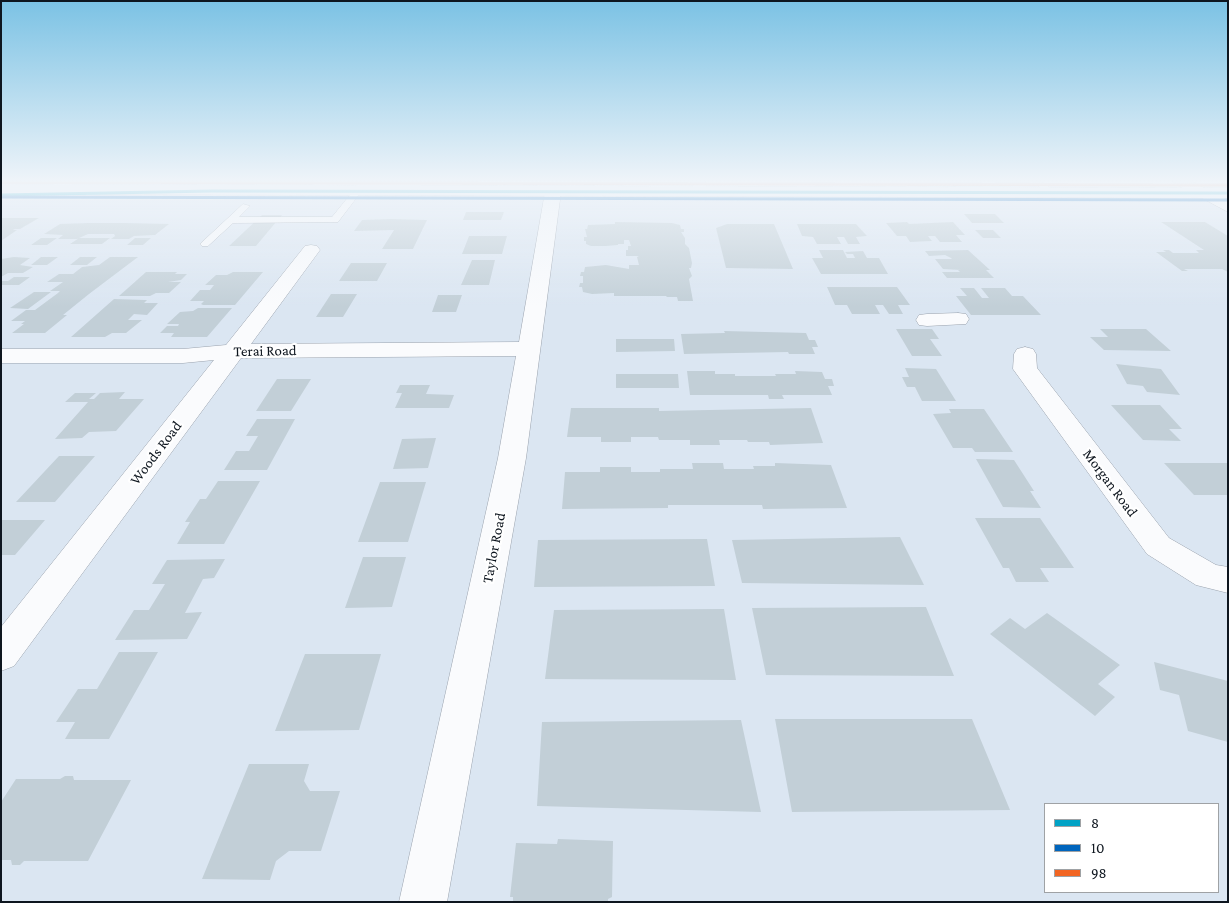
<!DOCTYPE html>
<html>
<head>
<meta charset="utf-8">
<style>
  body { margin:0 }
  #map { position:relative; width:1229px; height:903px; overflow:hidden; background:#dbe6f2; font-family:"Crimson Pro",serif }
  canvas { display:block }
  .frame { position:absolute; inset:0; border:2px solid #0e161f; pointer-events:none }
  .legend { position:absolute; left:1044px; top:803px; width:175px; height:90px; box-sizing:border-box; background:#fff; border:1px solid #9fa2a5; margin:0; padding:6px 9px; list-style:none; font-size:15px; color:#0e161f }
  .legend li { display:flex; align-items:center; gap:10px; height:25px }
  .legend b { width:25px; border:1px solid #9fa2a5 }
</style>
</head>
<body>
<div id="map">
<canvas width="1229" height="903"></canvas>
<div class="frame"></div>
<ul class="legend">
<li><b style="height:6px;background:#01a2c5"></b>8</li>
<li><b style="height:6px;background:#0065bd"></b>10</li>
<li><b style="height:6px;background:#f26522"></b>98</li>
</ul>
</div>
<script>
const ctx = document.querySelector('canvas').getContext('2d');
ctx.lineJoin = 'round';
function paint(path, color) {
  ctx.fillStyle = color;
  ctx.fill(path, 'evenodd');
}
function shape(rows) {
  const path = new Path2D();
  for (const r of rows) {
    path.moveTo(r[0], r[1]);
    for (let i = 2; i < r.length; i += 2) path.lineTo(r[i], r[i + 1]);
  }
  return path;
}
function trace(path, color, width, dash) {
  ctx.strokeStyle = color;
  ctx.lineWidth = width;
  ctx.lineCap = dash ? 'butt' : 'round';
  ctx.setLineDash(dash || []);
  ctx.stroke(path);
}
function write(font, color, halo, rows, align = 'center') {
  ctx.font = font + ' "Crimson Pro",serif';
  ctx.lineWidth = 4.5;
  ctx.setLineDash([]);
  ctx.textBaseline = 'middle';
  ctx.strokeStyle = halo;
  ctx.fillStyle = color;
  for (const [text, x, y, turn = 0] of rows) {
    ctx.save();
    ctx.translate(x, y);
    ctx.rotate((+turn || 0) * Math.PI / 180);
    ctx.textAlign = isNaN(turn) ? turn : align;
    if (halo) ctx.strokeText(text, 0, 0);
    ctx.fillText(text, 0, 0);
    ctx.restore();
  }
}
paint(shape([
  [94,181,161,181,157,183,90,183],
  [164,181,224,181,220,183,161,183],
  [227,181,294,181,288,183,224,183],
  [994,181,1027,181,1033,185,999,185],
  [466,212,504,212,501,220,463,220],
  [964,214,995,214,1004,223,972,223],
  [262,215,282,215,256,246,229,246],
  [1,218,39,218,20,229,15,229,13,230,17,230,1,241],
  [362,220,391,219,427,220,413,249,382,249,394,230,354,231],
  [615,222,672,223,680,225,681,229,684,229,684,232,681,232,685,238,685,244,689,248,692,263,691,268,689,268,692,276,689,279,693,301,678,301,677,297,667,297,666,296,614,296,614,293,592,294,583,292,582,287,579,287,580,283,583,283,583,276,580,276,581,272,584,272,585,267,606,265,629,269,629,265,639,265,637,257,639,256,626,256,626,250,628,250,628,246,631,246,629,240,624,240,624,244,618,244,618,245,606,246,591,246,586,244,586,241,584,241,584,237,587,237,585,229,587,229,588,225,615,224],
  [907,222,909,224,953,222,965,235,956,235,962,242,940,242,935,236,928,236,932,241,910,242,906,236,897,236,886,223],
  [1161,222,1205,222,1228,236,1228,272,1222,269,1184,269,1188,271,1182,271,1156,252,1166,252,1163,250,1169,250,1173,253,1199,253,1196,250,1204,250],
  [88,223,126,223,169,224,155,235,134,236,129,239,111,239,115,236,114,234,88,234,77,239,58,239,63,235,44,234,60,224],
  [727,224,774,224,793,269,726,268,716,228],
  [797,224,856,224,867,236,856,237,860,244,848,244,844,237,837,237,841,244,817,244,813,237,802,236],
  [975,230,993,230,1001,238,983,238],
  [469,236,507,236,502,254,462,254],
  [41,238,57,238,47,245,31,245],
  [79,238,110,238,102,244,70,244],
  [135,238,151,238,143,245,127,245],
  [819,250,843,250,847,258,855,258,853,254,847,254,845,252,863,251,867,258,879,258,888,274,821,274,812,258,823,258],
  [968,250,990,270,986,270,994,278,947,278,942,272,960,272,958,270,961,270,943,269,935,259,952,259,951,258,945,255,929,256,925,251],
  [14,257,30,258,20,265,33,267,23,273,8,273,1,277,1,259],
  [41,257,58,257,47,265,31,265],
  [80,257,97,257,87,265,70,265],
  [110,257,138,257,89,294,63,315,67,315,45,333,12,333,24,324,21,324,25,321,11,321,26,310,35,310,58,293,60,291,50,291,63,282,47,282,59,274,73,274,82,267,99,265],
  [472,260,495,260,489,285,461,285],
  [351,263,387,263,377,281,339,281],
  [146,272,177,272,175,274,187,274,181,280,168,282,181,282,169,293,156,293,150,296,119,296],
  [233,272,263,272,235,305,203,305,201,304,204,301,190,301,200,290,210,290,214,285,205,285,216,275,227,275],
  [14,277,30,277,19,285,1,285,1,281,8,281],
  [827,287,897,287,910,305,898,305,903,314,889,314,883,305,875,305,880,314,852,314,847,305,835,305],
  [960,288,974,288,982,298,989,298,981,288,1005,288,1012,296,1023,296,1041,315,971,315,956,296,967,296],
  [34,292,51,292,28,309,10,308],
  [331,294,357,294,343,317,316,317],
  [438,295,462,295,456,312,432,312],
  [114,299,145,300,147,300,144,303,158,303,147,315,134,314,128,320,142,320,126,333,112,333,105,337,71,337],
  [198,308,232,308,207,337,171,337,174,333,160,333,167,326,178,326,179,324,167,324,180,312,193,311],
  [896,329,932,329,939,339,930,339,942,356,912,356],
  [1100,329,1146,329,1171,351,1104,350,1090,337,1108,337],
  [724,331,806,333,809,340,815,340,818,347,812,347,815,354,789,354,788,352,684,354,681,334,725,333],
  [616,339,674,339,675,351,616,352],
  [1116,364,1161,369,1180,395,1147,392,1143,386,1127,384],
  [905,368,936,369,956,401,922,401,915,387,907,387,902,377,909,377],
  [687,371,715,371,715,374,735,374,735,376,776,376,775,374,796,374,795,371,822,372,825,379,832,379,834,386,828,386,832,395,782,395,784,399,769,399,768,395,690,395],
  [616,374,678,374,679,388,616,388],
  [277,379,311,379,291,411,256,411],
  [400,385,430,385,426,394,454,395,449,408,395,408,402,393,396,393],
  [125,392,119,399,144,399,116,431,89,432,82,438,55,439,88,402,65,402,75,393,96,393,89,399,94,399,100,393],
  [1111,405,1160,405,1182,429,1169,429,1181,441,1143,440],
  [571,408,659,408,659,411,811,408,823,443,770,445,769,442,748,442,747,440,719,440,720,445,690,445,690,440,659,440,658,437,631,437,631,442,601,442,601,437,567,437],
  [949,409,984,409,1013,452,975,452,972,448,953,448,933,414,951,413],
  [257,419,295,419,267,470,224,470,236,451,249,451,258,436,246,436],
  [436,438,428,468,393,469,402,439],
  [59,456,95,456,55,502,16,502],
  [976,459,1014,460,1034,491,1030,491,1041,508,1003,507],
  [692,463,723,463,724,469,754,469,753,466,775,466,775,463,831,465,847,508,763,509,762,505,668,505,668,508,562,509,565,472,600,472,600,467,631,467,631,472,660,472,660,469,693,469],
  [1164,463,1228,463,1228,495,1194,495],
  [218,481,260,481,224,544,177,544,190,522,185,522,200,499,206,499],
  [380,482,426,482,408,542,358,542],
  [975,518,1040,518,1074,568,1040,568,1049,582,1016,582,1009,568,1003,568],
  [1,520,45,520,15,555,1,555],
  [900,537,924,585,742,583,732,540],
  [707,539,715,586,534,587,538,540],
  [363,557,406,557,392,607,345,608],
  [225,559,214,578,203,579,185,613,202,612,187,639,115,640,134,610,149,610,165,584,152,584,167,560],
  [926,607,954,676,766,675,752,608],
  [724,609,736,680,545,679,554,610],
  [1047,613,1120,665,1098,684,1115,697,1095,716,990,634,1010,618,1025,629],
  [119,652,158,652,109,739,65,739,75,722,56,722,78,689,97,689],
  [305,654,381,654,359,730,275,731],
  [1154,662,1228,681,1228,742,1188,731,1179,695,1160,690],
  [775,719,972,719,1010,810,792,812],
  [741,720,761,812,537,806,542,722],
  [249,764,309,764,304,781,310,791,340,791,321,851,289,851,276,861,270,880,202,879],
  [65,776,73,776,74,780,131,780,88,861,24,861,20,865,12,865,11,860,1,860,1,802,16,779,60,779],
  [558,839,613,841,612,897,608,899,608,902,513,902,513,897,510,897,516,843,557,844]
]), '#c2cfd7');
const lane = shape([
  [504,181,512,181,506,185,502,183,504,181],
  [1032,181,1041,181,1055,192,1048,194,1032,181],
  [354,190,361,192,338,222,233,223,208,246,202,246,200,244,243,204,250,206,239,217,332,217,354,190]
]);
const street = shape([
  [60,181,77,181,62,192,52,192,49,189,52,186,60,181],
  [316,181,331,181,318,194,308,194,305,191,316,181],
  [691,181,705,181,708,192,705,195,695,195,691,181],
  [1173,181,1191,181,1208,190,1211,193,1208,196,1198,196,1175,184,1173,181],
  [553,187,558,189,561,192,526,458,447,902,399,902,498,458,516,356,241,358,14,666,1,671,1,627,214,360,183,363,1,363,1,349,183,349,226,345,305,246,311,245,317,246,320,250,251,344,519,342,545,192,548,189,553,187],
  [958,313,966,314,969,319,966,324,927,326,919,325,916,320,919,315,927,314,958,313],
  [1025,347,1033,349,1036,354,1037,368,1169,538,1216,565,1228,567,1228,593,1196,585,1147,554,1013,369,1014,354,1017,349,1025,347]
]);
const secondary = shape([
  [1203,188,1228,200,1228,212,1198,196,1195,193,1198,190,1203,188]
]);
const primary = shape([
  [1,184,1228,188,1228,198,1,194,1,184]
]);
trace(lane, '#9aa2ad', 1);
trace(street, '#9aa2ad', 1);
trace(secondary, '#9aa2ad', 1);
trace(primary, '#b5bbc6', 1);
paint(lane, '#fafbfd');
paint(street, '#fafbfd');
paint(secondary, '#f6f8fb');
paint(primary, '#f3f4f9');
trace(shape([
  [1,195,211,191,1228,193]
]), '#01a2c5', 3);
trace(shape([
  [1,197,1228,200]
]), '#0065bd', 3);
trace(shape([
  [1,182,1228,185]
]), '#f26522', 3);
const sky = ctx.createLinearGradient(0, 0, 0, 307);
sky.addColorStop(0, '#7bc2e4');
sky.addColorStop(0.59, '#eff4f9');
sky.addColorStop(1, '#eff4f900');
ctx.fillStyle = sky;
ctx.fillRect(0, 0, 1229, 307);
write('15px', '#0e161f', '#fff', [
  ["Terai Road",265,351,-1],
  ["Woods Road",156,453,-53],
  ["Morgan Road",1110,483,53],
  ["Taylor Road",494,548,-79]
]);
</script>
</body>
</html>
